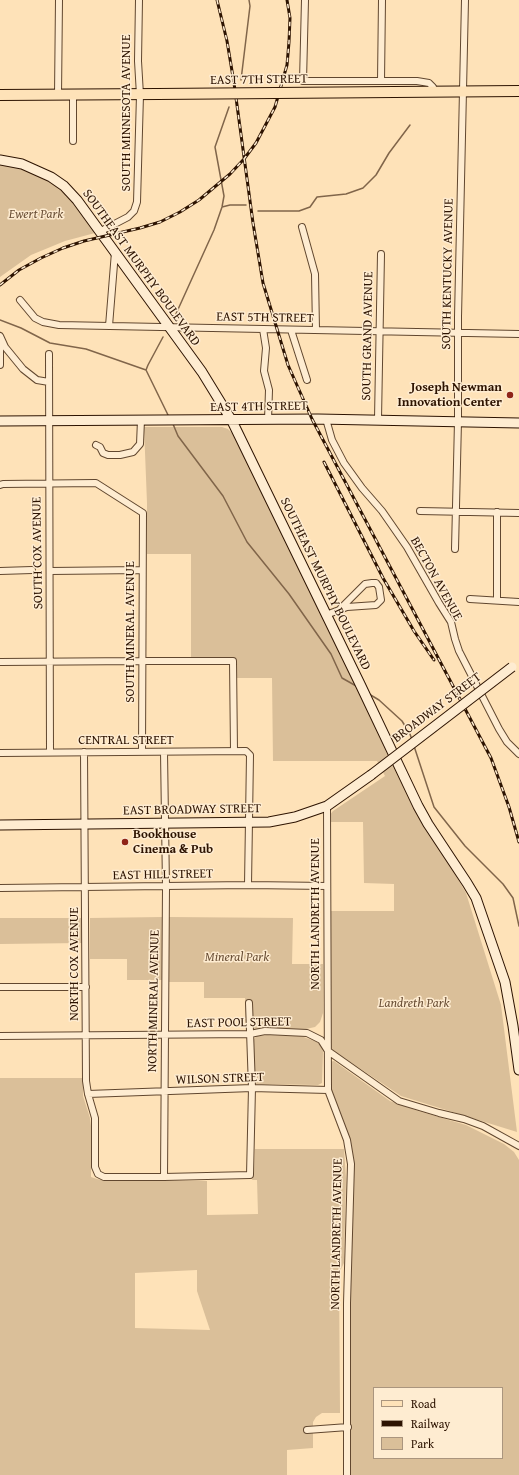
<!DOCTYPE html>
<html>
<head>
<meta charset="utf-8">
<style>
  body { margin:0 }
  #map { position:relative; width:519px; height:1475px; overflow:hidden; background:#fee2b8; font-family:"Gentium Book Plus",serif }
  canvas { display:block }
  .legend { position:absolute; left:373px; top:1387px; width:130px; height:72px; box-sizing:border-box; background:#feecd1; border:1px solid #aa957e; margin:0; padding:5px 7px; list-style:none; font-size:12px; color:#2d1301 }
  .legend li { display:flex; align-items:center; gap:8px; height:20px }
  .legend b { width:20px; border:1px solid #aa957e }
</style>
</head>
<body>
<div id="map">
<canvas width="519" height="1475"></canvas>
<ul class="legend">
<li><b style="height:5px;background:#fee2b8"></b>Road</li>
<li><b style="height:5px;background:#2d1301"></b>Railway</li>
<li><b style="height:11px;background:#dabf99"></b>Park</li>
</ul>
</div>
<script>
const ctx = document.querySelector('canvas').getContext('2d');
ctx.lineJoin = 'round';
function paint(path, color) {
  ctx.fillStyle = color;
  ctx.fill(path, 'evenodd');
}
function shape(rows) {
  const path = new Path2D();
  for (const r of rows) {
    path.moveTo(r[0], r[1]);
    for (let i = 2; i < r.length; i += 2) path.lineTo(r[i], r[i + 1]);
  }
  return path;
}
function trace(path, color, width, dash) {
  ctx.strokeStyle = color;
  ctx.lineWidth = width;
  ctx.lineCap = dash ? 'butt' : 'round';
  ctx.setLineDash(dash || []);
  ctx.stroke(path);
}
function write(font, color, halo, rows, align = 'center') {
  ctx.font = font + ' "Gentium Book Plus",serif';
  ctx.lineWidth = 3;
  ctx.setLineDash([]);
  ctx.textBaseline = 'middle';
  ctx.strokeStyle = halo;
  ctx.fillStyle = color;
  for (const [text, x, y, turn = 0] of rows) {
    ctx.save();
    ctx.translate(x, y);
    ctx.rotate((+turn || 0) * Math.PI / 180);
    ctx.textAlign = isNaN(turn) ? turn : align;
    if (halo) ctx.strokeText(text, 0, 0);
    ctx.fillText(text, 0, 0);
    ctx.restore();
  }
}
paint(shape([
  [0,164,22,168,48,180,60,189,72,202,95,233,65,241,31,255,0,277],
  [144,427,222,427,228,429,232,433,279,526,407,791,466,893,501,1005,517,1132,401,1096,331,1049,328,911,394,911,394,884,364,883,363,822,329,822,329,816,333,811,385,776,377,761,273,761,272,678,237,678,237,664,234,659,230,658,191,658,191,554,147,554,147,503],
  [163,917,163,980,127,980,127,959,90,959,90,918],
  [169,917,293,918,292,964,323,964,323,1013,320,1022,315,1027,306,1029,256,1030,246,1031,245,998,204,998,204,982,169,982],
  [0,918,82,918,82,943,0,944],
  [267,1035,301,1036,317,1042,322,1047,323,1052,322,1083,318,1085,255,1084,253,1040,257,1036],
  [334,1061,390,1101,418,1111,466,1125,504,1144,514,1152,519,1160,519,1475,349,1475,350,1185,344,1139,331,1104,328,1062],
  [374,1388,502,1388,502,1458,374,1458],
  [0,1078,83,1078,83,1096,90,1118,91,1126,91,1177,97,1179,106,1181,207,1181,207,1215,258,1214,257,1180,252,1180,254,1174,255,1149,344,1149,346,1178,344,1263,339,1273,340,1413,322,1413,316,1417,313,1422,313,1448,287,1450,287,1475,0,1475],
  [197,1270,197,1291,210,1330,135,1328,135,1273]
]), '#dabf99');
trace(shape([
  [241,80,250,6,249,0],
  [222,207,230,205,246,205],
  [258,211,299,211,310,207,317,197,346,194,363,188,376,175,389,153,410,125],
  [175,316,214,230,222,207,224,196,215,147,229,107],
  [0,320,21,328,50,343,86,349,146,370],
  [163,337,148,365,146,370,169,417],
  [173,424,178,436,223,496,247,542,289,594,331,654,342,678,358,687],
  [369,694,379,700,402,721,410,734,412,740],
  [414,746,434,807,465,846,503,884,513,898,519,926]
]), '#80654a', 1.5);
const street = shape([
  [305,0,303,81,417,81,429,83,433,87,433,92],
  [381,81,382,0],
  [58,95,59,0],
  [73,95,73,141],
  [302,227,315,274,316,330],
  [101,231,128,217,134,211,137,202,140,95,138,61,139,0],
  [20,300,35,318,43,322,59,325,519,334],
  [109,326,115,252],
  [263,329,266,348,264,371,269,390,268,420],
  [291,330,307,380],
  [0,336,5,347,23,369,37,380,49,382],
  [49,354,50,752],
  [0,365,0,341],
  [326,419,332,440,344,463,362,488,382,511,407,547,439,603,451,622,455,639,459,651,499,729,507,742,519,754],
  [378,419,381,254],
  [96,445,100,447,103,453,108,455,120,455,133,452,140,444,141,420],
  [0,485,3,484,96,483,143,513,142,752],
  [420,511,519,513],
  [455,549,458,421,458,317,465,0],
  [0,571,32,570],
  [50,571,142,570],
  [470,599,519,602],
  [497,600,497,512],
  [326,615,347,607,376,605,381,600,379,587,376,583,372,583,365,584,340,609],
  [0,662,142,661,233,661,234,751],
  [84,752,86,1081,88,1094,95,1118,95,1167,98,1174,104,1177,164,1177,250,1175,252,1088,249,1003],
  [0,753,246,751,250,755,248,885],
  [327,806,328,1090,347,1140,351,1164,347,1303,347,1475],
  [0,888,248,885,327,886],
  [0,987,86,987],
  [0,1036,250,1034,265,1031,307,1033,321,1040,328,1051,399,1101,439,1113,464,1119,483,1126,519,1146],
  [88,1094,252,1088,328,1090],
  [164,1177,166,887,164,752],
  [307,1430,348,1427]
]);
const secondary = shape([
  [0,160,22,164,51,177,64,186,77,200,202,372,232,421,360,684,418,806,428,824,467,883,476,898,505,982,513,1026,519,1070],
  [0,421,318,419,519,423],
  [0,825,269,822,295,817,327,806,371,775]
]);
const primary = shape([
  [394,92,519,91],
  [0,95,158,94]
]);
trace(street, '#61472f', 8);
trace(secondary, '#2d1301', 11);
trace(primary, '#2d1301', 12);
trace(street, '#feecd1', 6);
trace(secondary, '#feecd1', 9);
trace(primary, '#fee2b8', 10);
const rail = shape([
  [217,0,227,41,234,83,253,223,263,283,288,365,312,419,491,758,509,807,519,842],
  [0,285,19,270,41,258,63,248,84,241,140,228,160,222,180,212,199,200,230,174,244,159,256,143,275,107,287,65,289,42,290,18,287,0],
  [324,462,383,578,414,631,434,660]
]);
trace(rail, '#2d1301', 3);
trace(rail, '#feecd1', 1.5, [4.5]);
const secondaryBridge = shape([
  [371,775,512,667]
]);
const primaryBridge = shape([
  [158,94,394,92]
]);
trace(secondaryBridge, '#2d1301', 11, []);
trace(primaryBridge, '#2d1301', 12, []);
trace(secondaryBridge, '#feecd1', 9);
trace(primaryBridge, '#fee2b8', 10);
for (const [x, y, r, color] of [
  [510,395,4,"#8f2418"],
  [125,842,4,"#8f2418"]
]) {
  const dot = new Path2D();
  dot.arc(x, y, r, 0, 2 * Math.PI);
  ctx.fillStyle = color;
  ctx.fill(dot);
  trace(dot, '#feecd1', 1.5);
}
write('13px', '#2d1301', '#feecd1', [
  ["EAST 7TH STREET",259,80,-1],
  ["SOUTH MINNESOTA AVENUE",127,113,-90],
  ["SOUTHEAST MURPHY BOULEVARD",141,268,54],
  ["SOUTH KENTUCKY AVENUE",448,274,-89],
  ["EAST 5TH STREET",265,318,1],
  ["SOUTH GRAND AVENUE",368,336,-89],
  ["EAST 4TH STREET",259,407,-1],
  ["SOUTH COX AVENUE",38,553,-91],
  ["BECTON AVENUE",436,579,61],
  ["SOUTHEAST MURPHY BOULEVARD",325,584,64],
  ["SOUTH MINERAL AVENUE",131,632,-90],
  ["BROADWAY STREET",437,708,-37],
  ["CENTRAL STREET",126,741],
  ["EAST BROADWAY STREET",192,810,-1],
  ["EAST HILL STREET",163,875,-1],
  ["NORTH LANDRETH AVENUE",316,914,-90],
  ["NORTH COX AVENUE",75,964,-90],
  ["NORTH MINERAL AVENUE",154,1001,-89],
  ["EAST POOL STREET",239,1023,-1],
  ["WILSON STREET",220,1079,-2],
  ["NORTH LANDRETH AVENUE",337,1234,-89]
]);
write('italic 13px', '#6a4f36', '#feecd1', [
  ["Ewert Park",36,215],
  ["Mineral Park",237,958],
  ["Landreth Park",414,1004]
]);
write('bold 13px', '#2d1301', '#feecd1', [
  ["Joseph Newman",502,388],
  ["Innovation Center",502,403],
  ["Bookhouse",133,835,"left"],
  ["Cinema & Pub",133,850,"left"]
], 'right');
</script>
</body>
</html>
